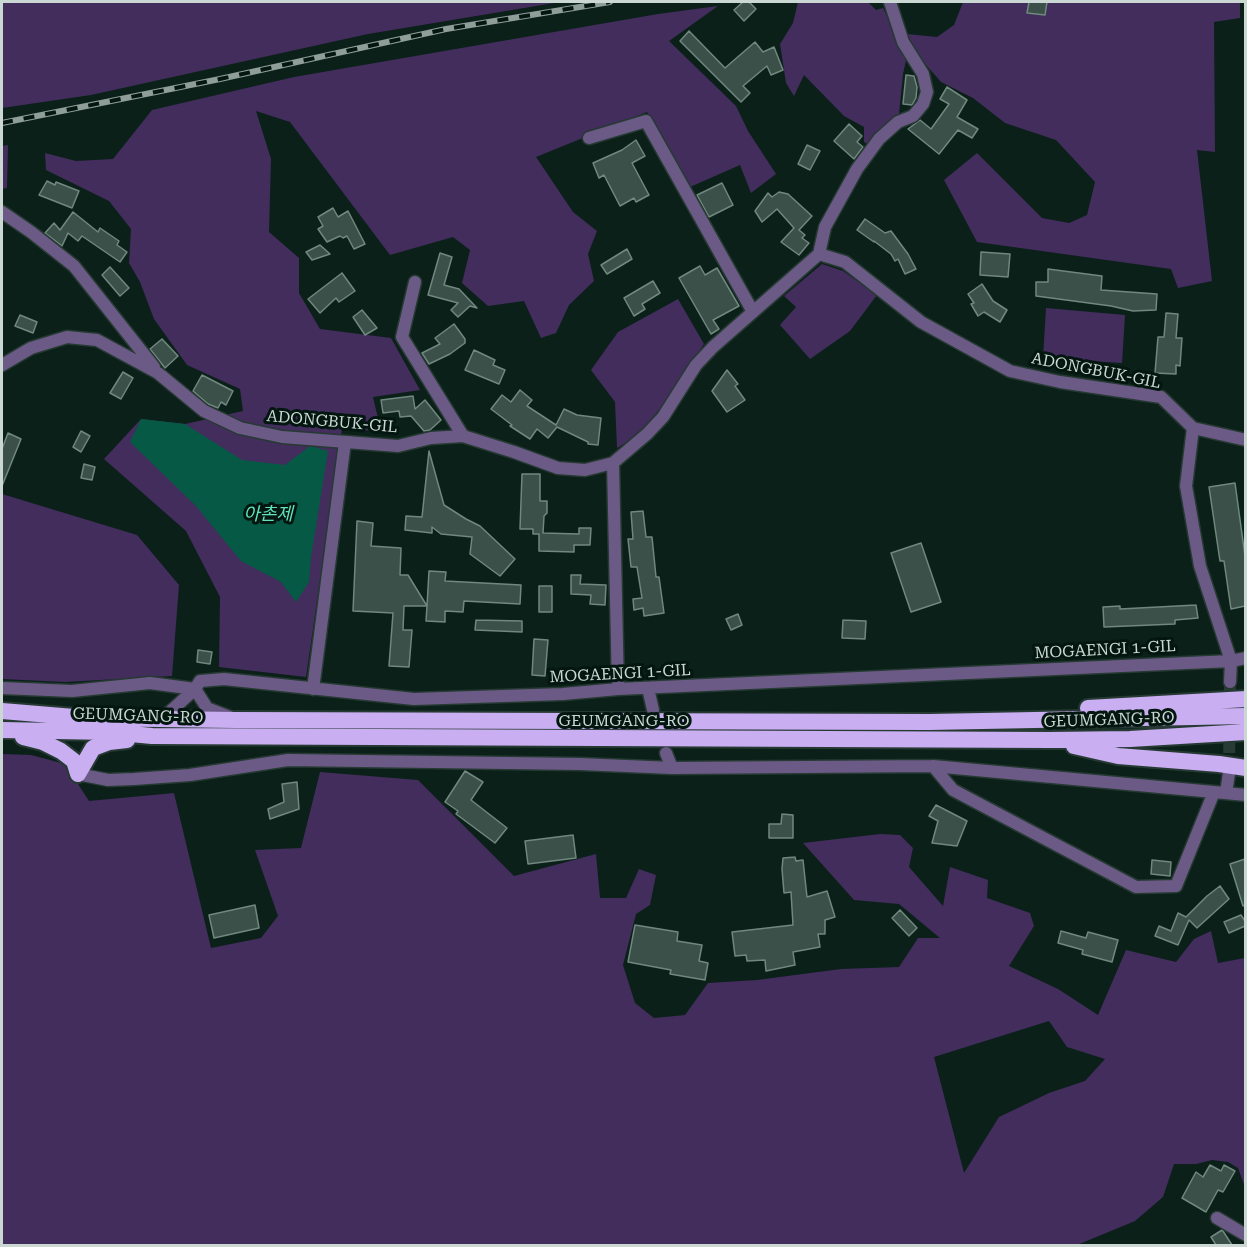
<!DOCTYPE html>
<html>
<head>
<meta charset="utf-8">
<style>
  body { margin:0 }
  #map { position:relative; width:1247px; height:1247px; overflow:hidden; background:#0b2019; font-family:"Roboto Serif",serif }
  canvas { display:block }
  .frame { position:absolute; inset:0; border:3px solid #cbd7d2; pointer-events:none }
</style>
</head>
<body>
<div id="map">
<canvas width="1247" height="1247"></canvas>
<div class="frame"></div>
</div>
<script>
const ctx = document.querySelector('canvas').getContext('2d');
ctx.lineJoin = 'round';
function paint(path, color) {
  ctx.fillStyle = color;
  ctx.fill(path, 'evenodd');
}
function shape(rows) {
  const path = new Path2D();
  for (const r of rows) {
    path.moveTo(r[0], r[1]);
    for (let i = 2; i < r.length; i += 2) path.lineTo(r[i], r[i + 1]);
  }
  return path;
}
function trace(path, color, width, dash) {
  ctx.strokeStyle = color;
  ctx.lineWidth = width;
  ctx.lineCap = dash ? 'butt' : 'round';
  ctx.setLineDash(dash || []);
  ctx.stroke(path);
}
function write(font, color, halo, rows, align = 'center') {
  ctx.font = font + ' "Roboto Serif","Noto Sans KR",serif';
  ctx.lineWidth = 6;
  ctx.setLineDash([]);
  ctx.textBaseline = 'middle';
  ctx.strokeStyle = halo;
  ctx.fillStyle = color;
  for (const [text, x, y, turn = 0] of rows) {
    ctx.save();
    ctx.translate(x, y);
    ctx.rotate((+turn || 0) * Math.PI / 180);
    ctx.textAlign = isNaN(turn) ? turn : align;
    if (halo) ctx.strokeText(text, 0, 0);
    ctx.fillText(text, 0, 0);
    ctx.restore();
  }
}
paint(shape([
  [2,2,560,2,368,34,91,95,2,108],
  [798,2,868,2,876,10,883,8,907,56,903,74,899,114,869,145,864,142,864,127,844,116,804,75,794,96,786,83,780,44,793,23],
  [963,2,1240,2,1240,18,1214,22,1215,152,1197,150,1212,281,1178,288,1171,269,977,242,944,180,977,153,1042,218,1069,223,1087,215,1095,182,1056,140,1005,123,973,98,941,82,920,58,907,34,937,37,954,25],
  [718,6,669,41,736,106,748,131,776,174,751,193,740,165,690,187,647,112,536,157,573,212,597,231,588,254,594,281,569,305,556,333,541,338,524,301,488,306,462,283,470,250,453,237,390,255,290,122,256,111,271,159,269,232,299,258,299,293,320,329,391,338,420,390,373,397,381,431,342,429,306,677,219,667,220,597,186,531,104,459,141,419,185,424,243,411,240,389,187,365,154,319,140,282,129,263,131,229,109,201,46,170,45,153,76,161,113,159,152,110,294,77,658,14],
  [8,145,7,188,2,189,2,146],
  [822,264,843,271,877,295,850,331,810,359,780,325,796,307,784,296],
  [678,299,704,344,673,392,639,435,617,448,615,402,591,370,618,332],
  [1046,308,1125,315,1122,363,1043,358],
  [2,494,137,535,179,585,172,676,65,682,2,679],
  [2,754,31,755,65,764,89,801,174,793,211,948,261,938,278,916,255,850,301,848,320,772,418,780,514,876,596,854,600,898,626,898,639,869,656,875,650,905,636,914,623,965,635,1003,654,1018,685,1015,708,983,757,980,841,969,899,967,918,938,940,938,899,904,854,900,803,843,880,834,900,835,913,848,909,867,943,906,950,867,988,880,987,898,1030,913,1034,926,1009,966,1058,989,1098,1015,1126,950,1176,962,1194,939,1211,931,1218,963,1245,958,1245,1187,1238,1168,1228,1162,1212,1160,1196,1164,1174,1164,1163,1197,1135,1221,1077,1245,2,1246],
  [1049,1021,1067,1047,1105,1059,1085,1081,1049,1093,999,1117,964,1173,934,1057]
]), '#422d5d');
paint(shape([
  [141,419,185,424,242,460,285,465,310,446,328,451,311,557,309,582,296,602,281,582,241,561,196,506,130,442]
]), '#065945');
const building = shape([
  [743,2,749,2,756,9,744,21,734,10,743,2],
  [1029,2,1047,2,1045,15,1027,13,1029,2],
  [689,31,725,68,755,42,763,52,774,47,783,70,771,75,767,66,743,86,750,93,741,102,680,41,689,31],
  [906,75,914,76,917,87,916,98,912,105,903,104,906,75],
  [947,87,967,100,957,117,978,129,972,138,958,130,939,154,908,129,920,120,931,129,949,104,940,99,947,87],
  [849,124,862,136,857,142,863,147,854,159,834,141,849,124],
  [636,140,645,156,632,163,649,195,636,202,634,198,620,206,604,175,599,178,593,163,622,150,636,140],
  [807,145,820,151,810,170,798,164,807,145],
  [47,181,55,185,56,182,79,191,72,208,39,195,47,181],
  [722,183,733,205,709,217,697,195,722,183],
  [779,192,788,194,812,216,799,230,805,235,802,238,809,243,799,255,781,242,794,228,777,209,762,222,755,211,768,193,772,197,779,192],
  [333,208,338,217,348,211,365,244,354,249,347,236,343,238,340,236,327,242,318,229,323,226,318,217,333,208],
  [73,212,98,232,100,228,119,241,117,245,127,252,120,262,82,236,78,241,68,233,62,246,45,233,54,223,60,230,73,212],
  [865,219,885,233,891,231,908,254,916,269,905,274,898,259,895,261,891,254,874,241,874,242,857,230,865,219],
  [320,245,330,254,312,260,306,252,320,245],
  [627,249,632,259,607,274,601,265,627,249],
  [981,252,1010,254,1008,277,980,275,981,252],
  [440,253,452,257,444,285,459,289,477,308,470,306,458,317,451,310,458,303,428,295,440,253],
  [700,266,705,275,717,268,739,306,713,320,719,329,711,334,679,278,700,266],
  [110,267,129,288,120,296,102,275,110,267],
  [1048,269,1102,276,1101,290,1157,294,1156,310,1133,311,1111,306,1036,296,1036,282,1048,282,1048,269],
  [342,273,355,291,339,302,336,298,320,313,308,299,342,273],
  [653,281,660,293,642,304,645,309,634,316,624,298,653,281],
  [982,284,993,301,1007,310,1000,322,984,312,978,316,971,304,974,303,968,294,982,284],
  [362,310,377,328,365,335,353,317,362,310],
  [1166,313,1178,314,1176,338,1182,338,1180,366,1176,365,1176,374,1155,373,1158,337,1164,337,1166,313],
  [20,315,37,322,33,333,15,326,20,315],
  [454,324,465,339,465,343,450,354,429,364,422,353,440,344,435,338,454,324],
  [162,339,178,356,165,368,150,349,162,339],
  [474,350,495,360,493,365,505,370,499,384,465,370,474,350],
  [727,370,738,384,735,386,745,400,727,412,712,391,727,370],
  [123,372,133,378,121,399,110,393,123,372],
  [202,375,233,391,226,405,221,402,218,408,208,404,193,391,202,375],
  [520,390,532,400,527,406,556,425,564,409,577,415,601,418,598,445,588,444,588,442,557,427,548,438,537,429,530,439,510,426,512,425,491,409,502,395,511,402,520,390],
  [413,396,415,409,425,400,441,420,430,430,424,431,411,416,400,417,399,411,383,413,381,400,413,396],
  [81,431,90,436,81,452,73,447,81,431],
  [8,433,21,439,2,486,2,449,8,433],
  [429,451,444,505,466,519,480,526,515,559,500,576,470,554,472,537,441,534,432,527,432,533,405,530,406,516,422,517,429,451],
  [84,464,95,467,92,480,81,478,84,464],
  [522,474,540,474,540,501,547,501,547,513,544,516,543,533,579,534,579,528,591,528,590,545,574,545,574,552,539,551,539,534,533,534,533,529,520,529,522,474],
  [1235,483,1245,556,1245,606,1231,609,1224,561,1220,561,1209,487,1235,483],
  [643,511,646,537,652,537,656,577,659,577,664,613,644,616,643,608,634,610,633,599,642,598,637,567,631,567,628,539,633,539,631,512,643,511],
  [357,521,373,523,371,546,401,548,400,575,408,575,427,606,429,571,446,572,445,581,521,585,520,604,464,601,463,612,445,611,445,622,426,621,427,606,404,606,403,630,412,630,409,667,389,666,393,613,353,611,357,521],
  [921,543,941,602,911,612,891,553,921,543],
  [571,575,581,575,580,584,606,585,605,605,590,604,591,595,571,594,571,575],
  [539,586,552,586,552,612,539,612,539,586],
  [1196,605,1198,618,1175,620,1175,624,1104,627,1103,607,1120,606,1120,609,1196,605],
  [738,614,742,625,731,630,726,619,738,614],
  [476,620,522,621,522,632,475,630,476,620],
  [843,620,866,621,865,639,842,638,843,620],
  [534,639,548,640,545,676,532,675,534,639],
  [198,650,212,652,210,664,197,662,198,650],
  [465,771,483,782,471,800,507,828,495,843,456,814,458,811,445,802,465,771],
  [297,782,299,809,270,819,268,809,284,802,282,784,297,782],
  [936,805,967,821,957,846,932,843,938,821,929,816,936,805],
  [782,814,793,815,793,838,769,838,769,824,781,824,782,814],
  [573,835,576,858,528,864,525,841,573,835],
  [795,857,796,861,803,860,807,897,827,891,835,917,825,920,825,934,818,934,820,947,793,952,795,965,766,971,765,960,747,961,746,955,735,956,732,932,793,925,791,892,784,893,782,869,783,858,795,857],
  [1245,859,1245,905,1243,906,1230,864,1245,859],
  [1152,860,1171,862,1170,876,1151,874,1152,860],
  [1220,886,1229,899,1197,928,1189,920,1178,945,1155,936,1159,926,1171,931,1178,913,1186,917,1207,896,1220,886],
  [255,905,259,928,214,938,209,915,255,905],
  [900,910,917,928,909,936,892,918,900,910],
  [1241,915,1245,921,1245,926,1229,933,1224,922,1241,915],
  [635,925,678,932,677,941,702,945,699,961,708,963,705,980,670,974,671,970,628,962,635,925],
  [1061,931,1086,938,1088,932,1118,940,1112,962,1082,954,1083,950,1058,943,1061,931],
  [1210,1165,1221,1171,1224,1165,1235,1171,1223,1192,1218,1190,1206,1212,1182,1198,1196,1172,1203,1177,1210,1165],
  [1222,1230,1223,1231,1232,1245,1216,1245,1211,1237,1222,1230]
]);
paint(building, '#3a5048');
trace(building, '#70887f', 1.5);
trace(shape([
  [1229,771,1230,682]
]), '#283b35', 12, [12, 6]);
const minor = shape([
  [589,138,646,121,753,312],
  [2,212,31,232,74,266,154,367],
  [819,254,845,262,921,322,1010,371,1060,382,1161,397,1193,428,1246,440],
  [415,282,402,337,463,436],
  [2,365,31,348,67,337,97,340,158,373,204,411,240,428,282,437,398,446,431,438,463,436,514,452,558,468,585,470,613,463,647,434,663,417,696,365,713,347,819,254,825,227,857,169,879,139,898,122,913,116,923,104,927,92,923,74,903,42,890,2],
  [1193,428,1186,486,1200,566,1231,661,1230,682],
  [613,463,618,689],
  [2,688,72,691,150,683,195,689],
  [648,688,653,710],
  [195,689,207,708,230,717],
  [313,689,345,442],
  [162,719,195,689,200,681,224,679,414,699,563,694,618,689,1231,661,1246,658],
  [666,753,672,768],
  [933,766,953,790,1136,887,1176,886,1214,792],
  [78,774,108,780,134,779,190,775,288,760,580,764,672,768,933,766,1246,795],
  [1226,793,1229,773],
  [1217,1218,1246,1235]
]);
const trunk = shape([
  [1088,708,1246,699],
  [2,711,86,718,235,720,929,722,1246,716],
  [2,730,110,732,152,736,1050,740,1130,739,1246,732],
  [23,737,43,742,61,751,74,761,78,774],
  [1074,746,1118,756,1219,764,1246,768],
  [78,774,93,748,109,742,127,740]
]);
trace(minor, '#263a33', 15);
trace(trunk, '#263a33', 20);
trace(minor, '#6c5a86', 12);
trace(trunk, '#caaef2', 16);
const rail = shape([
  [2,123,220,79,446,29,610,2]
]);
trace(rail, '#8f9e98', 6);
trace(rail, '#031610', 4, [11]);
write('16px', '#cbd7d2', '#031610', [
  ["ADONGBUK-GIL",1096,371,11],
  ["ADONGBUK-GIL",332,422,5],
  ["MOGAENGI 1-GIL",1105,650,-3],
  ["MOGAENGI 1-GIL",620,674,-3],
  ["GEUMGANG-RO",138,716,2],
  ["GEUMGANG-RO",1109,720,-2],
  ["GEUMGANG-RO",624,721]
]);
write('italic 18px', '#60e3bc', '#031610', [
  ["아촌제",268,515]
]);
</script>
</body>
</html>
